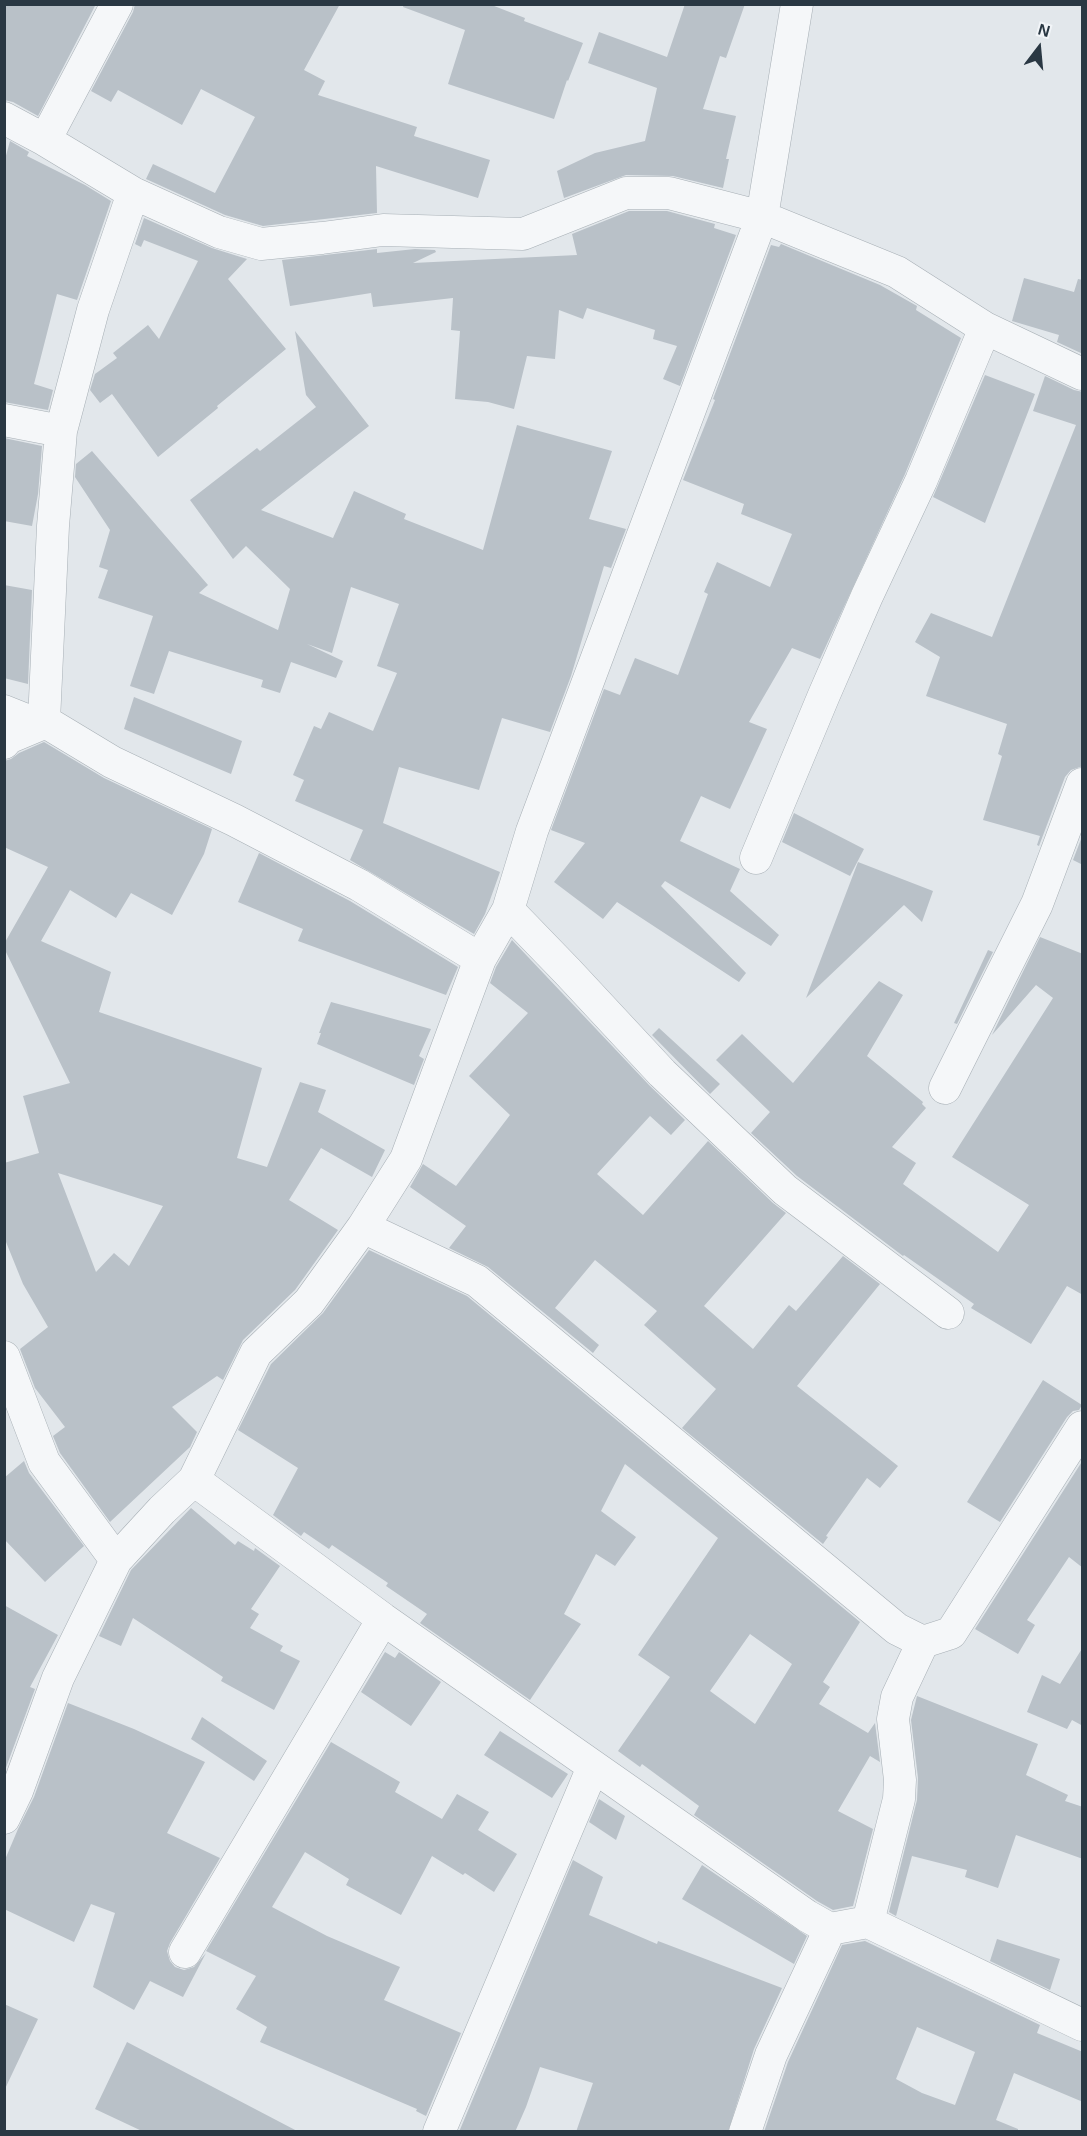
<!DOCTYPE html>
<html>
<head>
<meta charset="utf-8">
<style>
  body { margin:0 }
  #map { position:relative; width:1087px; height:2136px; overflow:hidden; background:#e2e7eb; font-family:Arial,sans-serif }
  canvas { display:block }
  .frame { position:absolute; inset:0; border:6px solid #2a3843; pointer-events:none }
  .north { position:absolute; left:1009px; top:18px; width:60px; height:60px; -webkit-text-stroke:4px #f2f5f8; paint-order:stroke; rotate:16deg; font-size:16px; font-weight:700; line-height:24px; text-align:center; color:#2a3843 }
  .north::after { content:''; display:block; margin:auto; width:21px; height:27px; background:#2a3843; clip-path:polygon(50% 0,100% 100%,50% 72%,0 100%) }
</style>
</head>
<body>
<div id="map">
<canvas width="1087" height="2136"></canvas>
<div class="frame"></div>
<div class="north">N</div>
</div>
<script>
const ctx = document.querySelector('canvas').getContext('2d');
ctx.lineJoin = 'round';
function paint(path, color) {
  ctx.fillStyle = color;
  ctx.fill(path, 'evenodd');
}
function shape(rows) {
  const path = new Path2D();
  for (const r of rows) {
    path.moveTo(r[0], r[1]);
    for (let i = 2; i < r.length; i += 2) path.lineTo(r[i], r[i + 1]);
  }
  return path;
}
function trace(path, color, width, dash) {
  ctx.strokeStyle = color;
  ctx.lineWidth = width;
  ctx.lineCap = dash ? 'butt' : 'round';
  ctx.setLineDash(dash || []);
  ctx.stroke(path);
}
paint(shape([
  [4,4,96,4,38,116,13,102,4,100],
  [135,4,340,4,304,70,325,81,318,95,417,127,414,136,490,160,478,198,376,166,377,213,263,226,225,215,146,179,153,164,215,193,255,117,201,89,182,125,118,90,111,102,91,91,133,12],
  [404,4,489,4,525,18,524,21,583,43,568,81,567,80,554,119,448,84,465,30,403,7],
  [685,4,745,4,726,58,720,56,703,109,736,116,726,159,729,159,723,188,673,176,626,175,564,198,557,171,595,153,645,141,657,88,588,63,599,32,667,57],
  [10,141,29,152,27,156,85,185,111,201,77,300,57,294,34,384,53,390,48,410,4,402,4,163],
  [629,211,667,211,715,224,714,228,736,235,680,386,663,379,677,346,653,339,655,330,587,308,583,319,559,310,555,359,527,356,514,409,488,402,455,399,460,331,451,330,453,298,373,307,371,293,290,306,282,260,377,249,377,253,415,249,435,250,436,252,413,263,577,255,572,234],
  [144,218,212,248,247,259,228,279,286,349,217,406,218,408,158,457,112,394,100,403,90,390,95,374,117,358,113,353,148,325,159,339,198,261,144,240,141,247,135,244],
  [781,244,880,285,917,306,916,310,961,338,905,474,820,659,792,648,749,722,767,729,730,809,701,796,680,841,740,869,730,891,779,935,771,946,665,881,661,886,746,973,739,982,617,902,603,919,554,882,585,843,551,830,604,689,620,695,635,658,678,675,708,594,704,592,717,562,770,587,792,534,741,514,744,504,683,480,715,400,713,399,771,245,779,247],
  [1024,278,1074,292,1078,279,1083,280,1083,354,1057,342,1059,335,1012,321],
  [295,331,369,426,261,510,333,538,354,491,406,514,404,519,483,550,517,425,612,451,589,519,626,529,611,568,604,566,571,676,550,732,502,718,479,790,399,767,383,823,500,872,485,914,474,934,350,860,363,830,295,801,304,780,293,775,314,726,321,729,329,712,373,731,397,673,377,666,399,604,351,587,332,653,307,644,343,661,336,678,291,662,280,693,261,687,263,680,169,651,154,694,130,686,153,616,98,598,108,570,99,567,110,530,75,477,76,464,92,451,208,585,199,593,278,630,290,589,246,546,233,559,190,500,257,448,260,451,316,407,306,395],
  [985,375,1035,394,985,523,933,497],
  [1045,376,1074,390,1083,392,1083,766,1071,770,1065,777,1039,846,1037,845,1040,836,983,820,1002,756,998,754,1007,724,926,696,940,657,915,642,931,613,992,637,1076,425,1033,411],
  [4,438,42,446,38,494,32,526,4,521],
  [4,585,32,590,28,684,4,678],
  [134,697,242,741,231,774,124,729],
  [44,742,104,778,212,829,204,854,172,915,131,893,116,918,70,890,41,941,111,972,99,1012,262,1068,237,1158,267,1167,300,1082,326,1090,318,1112,385,1150,372,1177,321,1148,289,1200,338,1230,295,1290,243,1340,223,1380,217,1376,172,1407,197,1432,190,1447,110,1522,60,1453,53,1436,65,1427,35,1388,20,1349,48,1327,23,1284,4,1237,4,1163,39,1153,23,1096,70,1083,4,948,4,944,48,867,4,847,4,761,11,759,19,753],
  [58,1173,163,1206,129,1266,114,1253,96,1272],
  [794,813,864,849,850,876,782,842],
  [1083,834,1083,865,1073,860],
  [259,853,350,901,458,967,446,995,298,941,303,929,238,902],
  [858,862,933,891,922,922,904,905,806,998],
  [1040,937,1083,954,1083,1295,1067,1286,1031,1344,971,1308,974,1304,904,1255,903,1256,797,1176,751,1133,770,1112,716,1060,742,1034,793,1083,879,981,903,995,867,1056,923,1102,922,1104,926,1108,892,1147,916,1163,903,1184,998,1252,1029,1205,952,1157,1053,998,1036,985,992,1035],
  [512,940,649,1085,685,1120,671,1135,650,1116,597,1174,643,1215,708,1141,773,1203,786,1213,704,1306,753,1349,789,1305,796,1311,843,1256,880,1284,797,1386,898,1466,880,1488,867,1478,826,1536,828,1537,823,1544,682,1428,716,1389,644,1325,657,1311,595,1260,555,1308,599,1345,593,1353,488,1267,449,1248,466,1226,410,1187,423,1164,456,1186,510,1115,469,1076,528,1013,490,983,496,967],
  [988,950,993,952,957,1024,954,1023],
  [331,1002,431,1029,419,1056,424,1059,414,1085,317,1044,321,1033,319,1033],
  [659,1028,720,1084,710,1094,652,1035],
  [369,1250,467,1296,860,1622,823,1682,830,1687,819,1704,868,1733,875,1723,880,1762,870,1756,838,1811,873,1829,853,1906,833,1910,817,1901,694,1815,699,1806,642,1764,640,1767,618,1751,670,1677,638,1655,718,1538,625,1464,601,1511,636,1537,615,1566,596,1554,564,1614,581,1624,530,1700,420,1623,427,1614,386,1586,388,1583,332,1545,329,1549,304,1532,301,1536,273,1515,298,1468,238,1430,271,1364,323,1313],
  [750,1634,792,1664,755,1724,710,1691],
  [1043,1380,1082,1405,1079,1410,1073,1411,1067,1417,1000,1522,967,1502],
  [1083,1460,1083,1568,1069,1557,1027,1620,1035,1625,1018,1654,975,1629],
  [24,1461,29,1473,84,1546,45,1582,4,1539,4,1478],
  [191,1508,235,1545,238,1541,254,1551,255,1548,280,1566,251,1609,259,1614,250,1628,283,1646,280,1651,300,1661,274,1710,221,1681,223,1677,133,1618,121,1646,99,1636,131,1570],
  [4,1605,58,1635,30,1687,35,1689,4,1773],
  [1083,1647,1083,1726,1072,1720,1067,1729,1027,1712,1042,1675,1060,1684],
  [385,1652,395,1658,399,1652,441,1682,411,1726,361,1692],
  [917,1696,1038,1744,1026,1775,1068,1795,1065,1801,1083,1807,1083,1859,1016,1835,998,1888,965,1877,967,1870,912,1856,896,1916,889,1912,917,1800,918,1778,911,1720],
  [68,1703,134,1729,205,1762,167,1833,220,1858,170,1943,167,1951,170,1961,175,1967,184,1970,194,1967,206,1953,183,1997,150,1981,134,2010,93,1987,115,1913,91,1904,74,1942,4,1909,4,1862,18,1829,34,1797],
  [202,1717,267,1761,254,1781,191,1739],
  [500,1731,568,1774,552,1798,484,1755],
  [331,1742,400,1782,395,1792,442,1819,457,1794,489,1812,478,1830,517,1854,494,1892,465,1873,463,1875,432,1856,401,1915,346,1885,349,1879,305,1852,272,1907,327,1936,400,1967,384,2000,461,2033,426,2116,416,2111,417,2109,260,2042,267,2027,236,2009,256,1976,206,1951],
  [599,1799,625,1816,616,1840,589,1822],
  [573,1860,603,1877,589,1915,657,1944,658,1941,782,1988,754,2049,728,2132,576,2132,593,2083,540,2067,526,2107,515,2132,459,2132],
  [702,1865,807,1936,794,1964,682,1899],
  [997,1939,1060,1959,1050,1990,990,1961],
  [865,1941,1040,2025,1037,2033,1083,2052,1083,2102,1014,2073,996,2120,1018,2129,1018,2132,764,2132,788,2062,842,1945],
  [917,2027,975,2052,955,2105,922,2093,896,2079],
  [4,2004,38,2019,4,2091],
  [127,2042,234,2098,299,2132,144,2132,95,2109]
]), '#b9c1c8');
const minor = shape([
  [4,118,45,140,133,193,219,232,261,244,322,238,383,230,523,234,626,193,669,193,762,217,897,272,985,328,1082,374],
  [45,140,117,4],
  [133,193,93,310,61,431,53,526,44,721,112,762,234,820,359,885,480,959],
  [4,420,61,431],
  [4,711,39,725,44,721],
  [4,743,8,738,39,725],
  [756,858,824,695,867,596,921,481,985,328],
  [508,910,568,972,662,1073,785,1190,948,1313],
  [945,1088,1037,904,1082,784],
  [363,1227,477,1281,897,1629,923,1642,951,1633,1082,1427],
  [4,1357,44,1462,116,1560],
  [194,1480,256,1353,309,1302,363,1227,406,1159,480,959,508,910,532,831,762,217,797,4],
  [4,1818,17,1791,58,1678,116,1560,162,1510,194,1480,383,1619,807,1916,830,1929,868,1922,1082,2025],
  [868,1922,899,1799,900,1780,893,1719,897,1697,923,1642],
  [185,1952,383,1619],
  [439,2132,593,1767],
  [745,2132,771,2055,830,1929]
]);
trace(minor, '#a7afb5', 33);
trace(minor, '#f5f7f9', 32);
</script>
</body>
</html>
